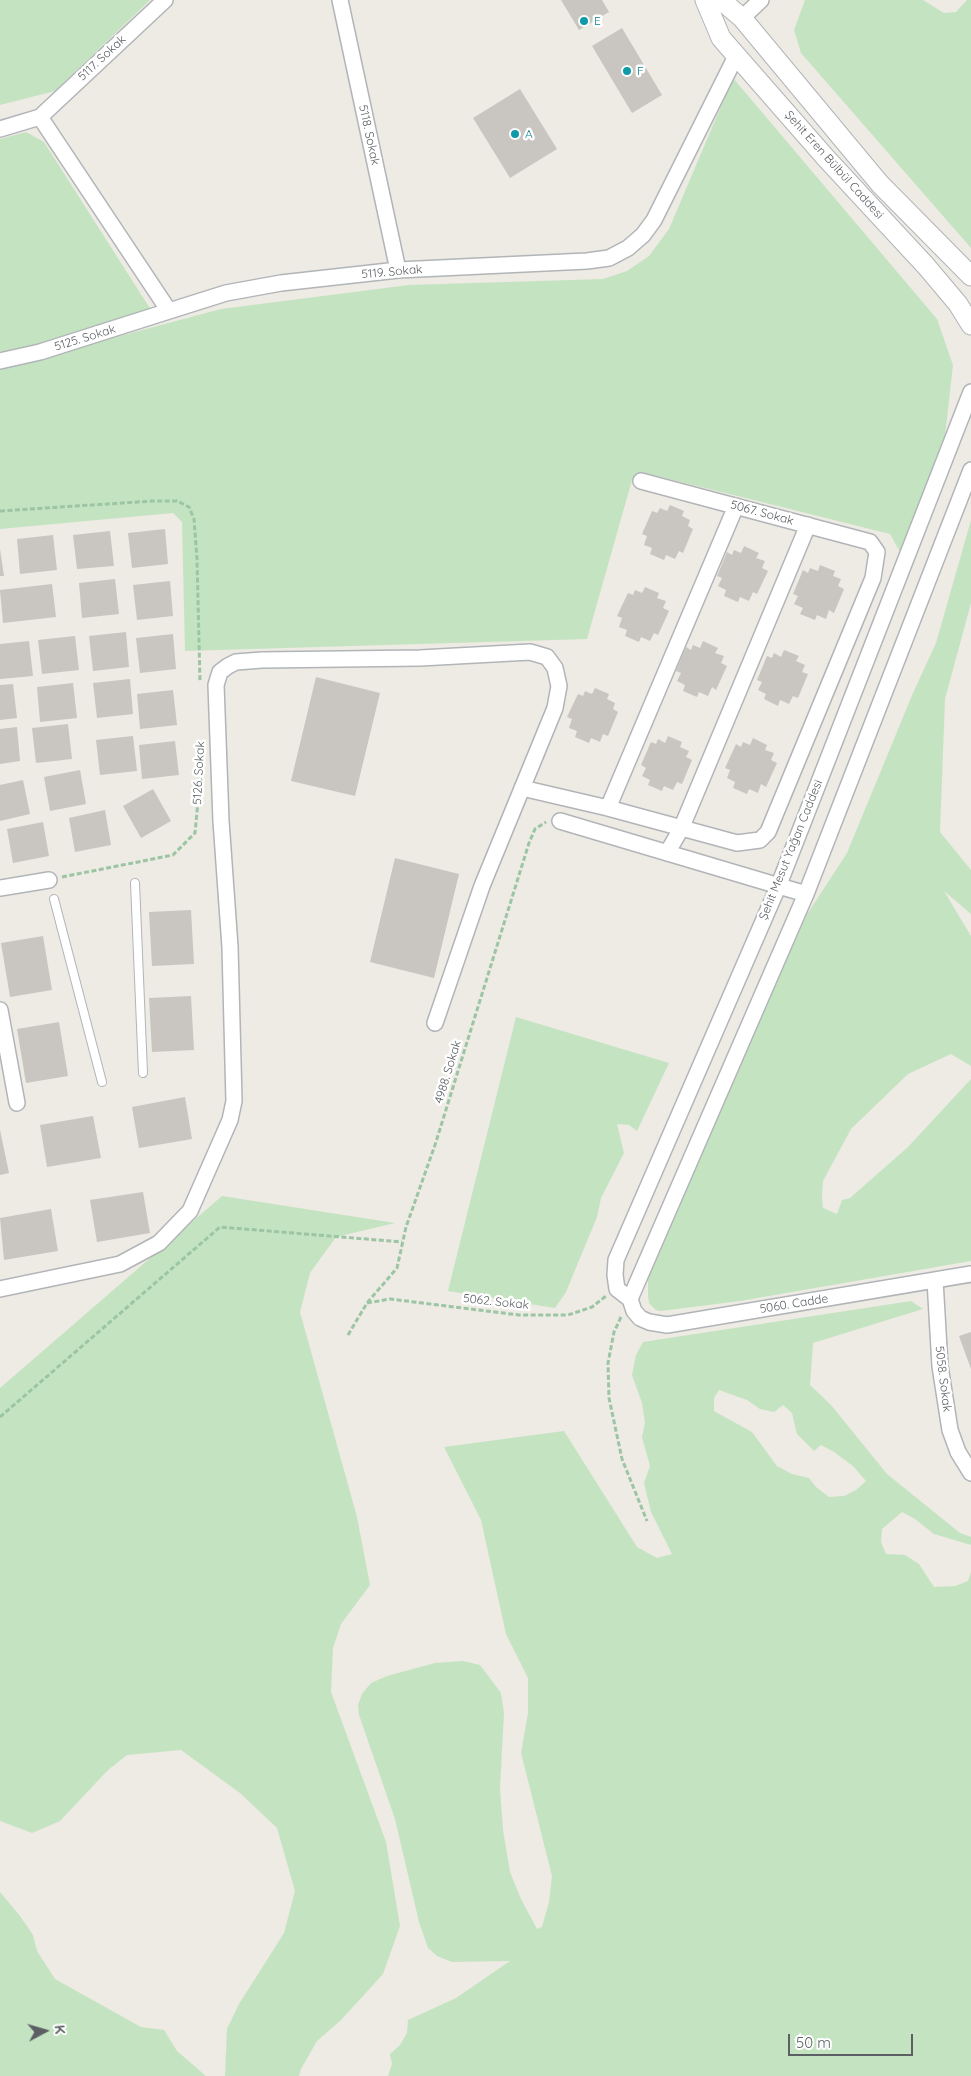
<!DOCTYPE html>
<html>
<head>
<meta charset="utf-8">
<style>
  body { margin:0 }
  #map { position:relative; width:971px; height:2076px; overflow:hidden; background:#eeeae4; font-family:Quicksand,sans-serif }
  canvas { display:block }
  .north { position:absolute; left:20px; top:2006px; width:50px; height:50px; -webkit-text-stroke:4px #fff; paint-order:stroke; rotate:84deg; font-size:14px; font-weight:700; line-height:20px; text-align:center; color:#5c6064 }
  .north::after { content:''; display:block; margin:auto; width:18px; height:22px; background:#5c6064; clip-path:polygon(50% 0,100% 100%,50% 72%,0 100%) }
  .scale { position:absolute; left:788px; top:2034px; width:125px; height:22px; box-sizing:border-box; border:2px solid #5c6064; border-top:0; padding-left:6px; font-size:15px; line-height:18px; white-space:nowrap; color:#5c6064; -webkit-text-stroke:4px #fff; paint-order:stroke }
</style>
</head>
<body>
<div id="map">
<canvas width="971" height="2076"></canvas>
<div class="north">K</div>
<div class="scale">50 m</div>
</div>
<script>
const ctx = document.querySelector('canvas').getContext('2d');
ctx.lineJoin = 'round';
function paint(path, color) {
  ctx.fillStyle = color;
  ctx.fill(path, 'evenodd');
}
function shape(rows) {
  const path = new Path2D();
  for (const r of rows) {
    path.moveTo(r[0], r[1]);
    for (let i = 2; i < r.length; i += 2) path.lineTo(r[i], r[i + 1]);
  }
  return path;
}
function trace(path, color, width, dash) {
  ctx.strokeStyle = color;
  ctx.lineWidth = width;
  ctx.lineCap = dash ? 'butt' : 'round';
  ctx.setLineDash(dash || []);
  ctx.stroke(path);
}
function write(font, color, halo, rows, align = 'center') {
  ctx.font = font + ' Quicksand,sans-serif';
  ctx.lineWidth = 5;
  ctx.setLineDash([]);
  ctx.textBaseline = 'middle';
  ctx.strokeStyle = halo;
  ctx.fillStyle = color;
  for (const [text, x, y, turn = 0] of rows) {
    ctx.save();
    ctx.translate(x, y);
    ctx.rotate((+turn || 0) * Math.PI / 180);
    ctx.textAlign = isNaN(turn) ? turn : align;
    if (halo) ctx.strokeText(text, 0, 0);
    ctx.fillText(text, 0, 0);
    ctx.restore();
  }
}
paint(shape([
  [0,0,150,0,55,91,0,105],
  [805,0,923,0,944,13,956,12,967,0,971,0,971,248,801,53,794,30],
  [733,78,937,319,953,365,945,436,900,552,890,534,645,473,632,480,587,639,185,651,182,522,173,513,0,529,0,368,221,309,409,285,603,279,627,271,649,256,669,229],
  [26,132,44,142,151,310,29,349,0,352,0,139],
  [971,520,971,603,945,699,940,832,971,870,971,914,944,891,971,936,971,1066,951,1054,908,1074,851,1129,823,1181,822,1197,823,1208,837,1214,842,1200,850,1198,908,1147,971,1079,971,1261,740,1301,661,1311,656,1310,649,1303,648,1296,648,1277,666,1233,806,916,847,853,913,693,936,643],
  [516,1017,669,1063,637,1131,629,1125,617,1124,624,1153,601,1198,597,1217,566,1292,555,1308,448,1291],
  [222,1196,395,1223,336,1237,310,1273,300,1312,357,1517,370,1585,341,1624,333,1648,331,1692,386,1842,400,1926,383,1974,341,2020,317,2041,301,2069,299,2076,225,2076,227,2029,239,2004,284,1933,295,1891,277,1828,240,1793,181,1750,127,1755,108,1770,60,1821,32,1833,0,1821,0,1388],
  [911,1301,923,1309,813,1343,810,1385,831,1405,887,1474,960,1533,971,1537,971,1545,934,1534,915,1519,902,1512,882,1529,881,1542,886,1554,905,1555,919,1564,934,1587,955,1586,968,1581,971,1572,971,2076,388,2076,392,2064,390,2054,400,2045,407,2033,408,2020,456,1998,510,1961,452,1962,437,1956,428,1948,419,1922,395,1819,359,1715,358,1705,362,1694,371,1683,387,1676,435,1663,463,1661,480,1665,501,1693,504,1713,500,1788,503,1830,510,1872,521,1899,537,1929,542,1927,549,1902,552,1876,521,1753,528,1713,528,1678,506,1634,481,1520,444,1447,564,1431,637,1547,657,1558,672,1554,651,1512,644,1483,650,1466,642,1437,645,1423,642,1403,632,1375,636,1355,643,1342],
  [719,1390,747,1400,760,1409,774,1412,783,1405,792,1413,797,1434,814,1451,821,1445,834,1452,853,1466,866,1481,856,1490,844,1496,829,1497,816,1487,809,1478,792,1474,777,1466,752,1432,714,1411,714,1398],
  [0,1892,20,1916,33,1935,37,1951,55,1979,141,2027,164,2030,177,2051,206,2076,0,2076]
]), '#c4e4c1');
paint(shape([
  [561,0,602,0,609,12,579,30],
  [622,28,662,95,632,113,592,46],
  [520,89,557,149,510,178,473,118],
  [670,505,684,511,682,516,690,520,688,526,693,529,683,553,679,551,675,559,666,555,664,560,650,554,652,548,644,545,647,536,642,534,652,511,657,513,660,508,667,511],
  [165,529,168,564,132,568,128,533],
  [110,531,114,566,77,569,73,535],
  [53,535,57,570,20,574,17,539],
  [744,546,759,553,756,558,765,561,762,568,768,571,757,594,753,592,749,601,740,597,738,602,724,596,726,590,718,586,722,578,717,576,727,552,732,555,734,550,741,553],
  [0,549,4,576,0,576],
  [820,565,835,571,833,576,841,579,838,586,844,589,834,613,829,610,826,619,817,615,815,620,800,614,803,608,794,604,798,596,793,594,803,570,808,573,810,568,818,571],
  [115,579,119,614,82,618,79,583],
  [170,581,173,616,137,620,133,585],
  [52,584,56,617,3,623,0,590],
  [645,587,659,593,657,598,666,601,663,608,669,611,658,635,654,633,650,641,641,637,639,642,625,636,627,630,619,627,622,618,617,616,628,593,633,595,635,590,642,593],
  [126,632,129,667,93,671,89,636],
  [173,634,176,669,140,673,136,638],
  [75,636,79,670,42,674,38,640],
  [29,641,33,676,0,679,0,644],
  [703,641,718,648,715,653,724,656,721,663,727,666,716,690,712,687,708,696,699,692,697,697,683,691,685,685,677,681,681,673,676,671,686,647,691,650,693,645,700,648],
  [784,650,799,656,796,661,805,665,802,672,808,674,798,698,793,696,789,704,780,700,778,706,764,699,766,694,758,690,762,682,757,680,767,656,772,658,774,653,781,657],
  [316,677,380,693,355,796,291,781],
  [130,679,133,714,97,718,93,683],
  [73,683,77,718,40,722,37,687],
  [13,684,17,718,0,720,0,685],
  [595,688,609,694,607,699,615,703,613,709,618,712,608,736,603,734,600,742,591,738,589,743,575,737,577,731,569,728,572,719,567,717,578,694,583,696,585,691,592,694],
  [173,690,177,725,140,729,137,694],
  [68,724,72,759,36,763,32,728],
  [17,727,20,761,0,764,0,729],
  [133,736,137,771,100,775,96,740],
  [668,736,682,742,680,747,689,751,686,757,692,760,682,784,677,782,673,790,664,786,662,791,648,785,650,780,642,776,646,768,641,765,651,742,656,744,658,739,665,743],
  [753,738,767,745,765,750,774,753,771,760,777,763,766,787,761,784,758,793,749,789,747,794,733,788,735,782,727,778,730,770,725,768,736,744,741,747,743,742,750,745],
  [175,741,179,775,142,779,139,745],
  [80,770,86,804,50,811,44,777],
  [23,780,30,814,0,821,0,785],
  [153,789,171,821,141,838,123,806],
  [105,810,111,845,75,852,69,818],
  [43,822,49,856,13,863,7,829],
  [395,858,459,874,434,978,370,962],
  [191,910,194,964,152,966,149,912],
  [43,936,52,990,10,997,1,943],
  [191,996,194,1050,152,1052,149,998],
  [59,1022,68,1076,26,1083,17,1029],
  [185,1097,192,1139,139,1148,132,1107],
  [93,1116,101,1158,47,1167,40,1125],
  [0,1130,9,1173,0,1175],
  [143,1192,150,1233,97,1242,90,1200],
  [51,1209,58,1251,4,1260,0,1218],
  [971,1332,971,1369,959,1336]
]), '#c9c5c1');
const service = shape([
  [135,883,143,1073],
  [54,899,102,1082]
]);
const minor = shape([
  [340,0,398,270],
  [742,18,761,0],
  [40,117,169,311,226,293,281,283,398,270,587,261,609,258,628,248,643,235,654,220,736,56],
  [0,129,40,117,165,0],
  [0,361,40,352,169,311],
  [522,788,608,808,737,843,760,840,768,832,873,578,877,552,870,542,641,481],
  [608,808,736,506],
  [560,821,806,894],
  [667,853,681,829,808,525],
  [0,888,49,880],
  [0,1010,17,1103],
  [935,1280,940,1366,950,1430,958,1452,971,1473],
  [0,1289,120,1264,159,1243,190,1211,230,1120,234,1101,230,947,221,821,216,685,220,672,228,666,236,662,262,660,420,658,530,652,547,657,555,668,559,686,555,708,482,886,435,1023],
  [630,1299,617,1289,615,1275,616,1260,778,887,971,392],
  [630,1299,806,894,971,470],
  [630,1299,634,1311,640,1318,649,1322,667,1325,971,1274]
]);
const tertiary = shape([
  [705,0,721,38,825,157,926,266,958,304,971,325],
  [721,0,742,18,880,184,971,276]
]);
trace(service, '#b1b5b8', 10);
trace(minor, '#b1b5b8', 18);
trace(tertiary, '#b1b5b8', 21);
trace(shape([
  [0,511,153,501,177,501,189,507,194,519,197,559,200,682],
  [62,877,173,855,195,833,201,769,201,744],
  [367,1303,390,1299,519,1315,568,1315,592,1307,606,1296],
  [621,1317,614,1332,608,1363,609,1398,622,1459,647,1521],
  [348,1335,367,1303,397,1268,406,1227,435,1145,529,843,535,829,546,822],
  [0,1417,220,1227,402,1242]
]), '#9bc5a3', 3, [5, 2.5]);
trace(service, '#fff', 8);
trace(minor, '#fff', 15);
trace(tertiary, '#fff', 19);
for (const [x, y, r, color] of [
  [584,21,5,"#0f9aa8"],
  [627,71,5,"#0f9aa8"],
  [515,134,5,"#0f9aa8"]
]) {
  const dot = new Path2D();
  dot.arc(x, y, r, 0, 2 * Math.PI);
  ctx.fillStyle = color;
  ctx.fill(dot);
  trace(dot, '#fff', 2);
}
write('12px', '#0d838f', '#fff', [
  ["E",594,21],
  ["F",637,71],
  ["A",525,134]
], 'left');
write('12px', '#5c6064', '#fff', [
  ["5117. Sokak",102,58,-43],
  ["5118. Sokak",369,135,78],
  ["Şehit Eren Bülbül Caddesi",834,165,48],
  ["5119. Sokak",392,272,-5],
  ["5125. Sokak",85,338,-17],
  ["5067. Sokak",762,513,15],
  ["5126. Sokak",199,773,-87],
  ["Şehit Mesut Yağan Caddesi",791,850,-68],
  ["4988. Sokak",448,1072,-73],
  ["5062. Sokak",496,1302,6],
  ["5060. Cadde",794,1304,-9],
  ["5058. Sokak",943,1379,83]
]);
</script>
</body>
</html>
